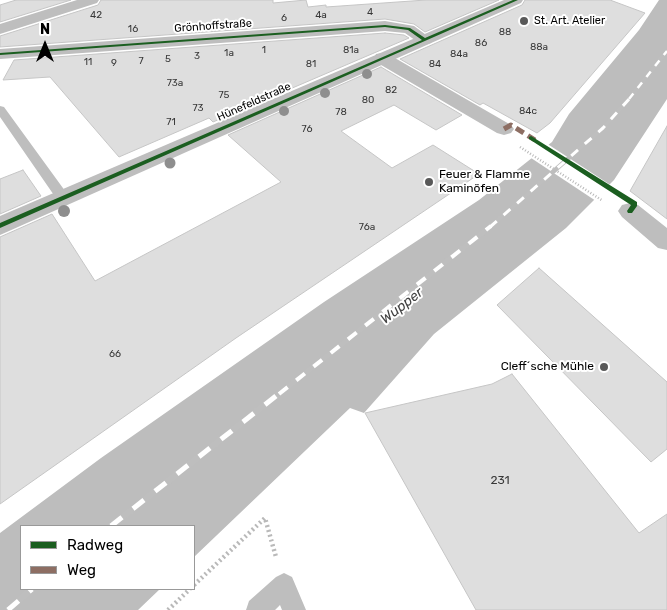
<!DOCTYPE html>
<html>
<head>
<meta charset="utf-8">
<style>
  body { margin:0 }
  #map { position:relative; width:667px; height:610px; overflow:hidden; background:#fff; font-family:Rubik,sans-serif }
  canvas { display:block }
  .legend { position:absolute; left:20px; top:525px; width:175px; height:65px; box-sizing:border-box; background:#fff; border:1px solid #999; margin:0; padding:6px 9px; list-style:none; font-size:15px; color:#000 }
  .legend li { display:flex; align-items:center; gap:10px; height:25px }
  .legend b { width:25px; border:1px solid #999 }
  .north { position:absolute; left:20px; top:20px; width:50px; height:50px; -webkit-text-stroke:4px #fff; paint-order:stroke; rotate:0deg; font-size:14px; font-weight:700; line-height:20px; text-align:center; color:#000 }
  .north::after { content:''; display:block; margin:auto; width:18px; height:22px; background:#000; clip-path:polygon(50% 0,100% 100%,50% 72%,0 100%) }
</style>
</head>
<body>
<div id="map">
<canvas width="667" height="610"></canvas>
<ul class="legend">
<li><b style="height:6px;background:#1b5e20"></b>Radweg</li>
<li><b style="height:6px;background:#8d6e63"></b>Weg</li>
</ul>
<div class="north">N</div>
</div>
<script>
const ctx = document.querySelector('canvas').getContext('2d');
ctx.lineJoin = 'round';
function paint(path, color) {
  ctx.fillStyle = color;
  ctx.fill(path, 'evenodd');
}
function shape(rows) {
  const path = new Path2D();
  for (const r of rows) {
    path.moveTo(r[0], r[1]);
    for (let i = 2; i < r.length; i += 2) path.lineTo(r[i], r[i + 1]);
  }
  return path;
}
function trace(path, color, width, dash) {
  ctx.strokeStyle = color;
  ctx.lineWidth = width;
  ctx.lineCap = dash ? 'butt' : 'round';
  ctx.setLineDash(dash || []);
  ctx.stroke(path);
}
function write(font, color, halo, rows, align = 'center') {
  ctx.font = font + ' Rubik,sans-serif';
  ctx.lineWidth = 4;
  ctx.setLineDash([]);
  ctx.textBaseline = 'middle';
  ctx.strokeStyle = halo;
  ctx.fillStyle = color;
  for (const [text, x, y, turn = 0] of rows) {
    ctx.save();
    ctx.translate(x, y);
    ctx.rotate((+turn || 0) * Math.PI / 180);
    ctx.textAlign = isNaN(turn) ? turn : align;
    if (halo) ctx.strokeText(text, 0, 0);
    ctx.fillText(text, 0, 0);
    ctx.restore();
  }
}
paint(shape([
  [659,0,667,0,667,99,614,180,566,228,434,334,364,413,350,408,194,557,194,526,21,526,21,589,160,589,138,610,0,610,0,533,101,458,324,302,479,200,552,142,569,114,639,30]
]), '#bdbdbd');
paint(shape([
  [546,143,612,186,596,201,528,156]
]), '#fff');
const building = shape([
  [16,0,71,0,0,22,0,5,16,0],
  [101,0,273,0,273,3,306,0,308,7,326,5,326,7,426,0,499,0,425,32,414,24,385,19,0,47,0,36,98,5,101,0],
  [525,0,610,0,645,13,550,123,537,133,483,103,480,105,400,59,522,5,525,0],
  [385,33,404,35,409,38,213,122,209,118,119,157,50,77,3,80,14,60,385,33],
  [381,67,462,115,436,130,394,105,341,131,392,168,433,145,479,174,236,338,0,504,0,237,52,214,95,281,281,182,228,135,381,67],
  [667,126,667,219,630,191,667,126],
  [23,170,41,196,0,214,0,179,23,170],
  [539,268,667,382,667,449,651,462,497,305,539,268],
  [512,374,639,533,667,514,667,610,476,610,365,413,492,384,512,374]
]);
paint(building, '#dedede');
trace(building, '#c6c6c6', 1);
trace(shape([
  [520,147,603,201]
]), '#b9b9b9', 2.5, [1, 2]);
trace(shape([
  [194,585,265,518,276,557],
  [168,610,190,589]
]), '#b9b9b9', 4.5, [2, 3]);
paint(shape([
  [0,106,4,107,68,195,70,198,68,201,58,201,0,117,0,106],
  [284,573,292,577,306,610,282,610,280,605,275,610,246,610,249,601,276,577,284,573]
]), '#bebebe');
paint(shape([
  [77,0,99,0,97,3,0,34,0,24,77,0],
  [385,21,414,26,433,40,431,43,425,45,419,43,405,33,385,31,0,59,0,49,385,21],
  [382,53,388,54,511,125,514,129,511,133,504,135,497,133,376,62,374,58,376,54,382,53],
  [630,203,638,205,667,228,667,250,658,248,622,217,618,211,622,205,630,203]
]), '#bebebe');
paint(shape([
  [504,0,523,0,521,3,0,235,0,216,504,0]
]), '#bebebe');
const railFar3 = shape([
  [629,99,667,51]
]);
const railFar2 = shape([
  [490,227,603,128,630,98]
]);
const railFar1 = shape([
  [279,394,491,226]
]);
const rail = shape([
  [111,526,281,392],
  [8,610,32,589]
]);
trace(railFar3, '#bebebe', 4);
trace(railFar2, '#bebebe', 4.5);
trace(railFar1, '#bebebe', 5.5);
trace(rail, '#bebebe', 7);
trace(railFar3, '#fff', 2.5, [7]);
trace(railFar2, '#fff', 3, [9]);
trace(railFar1, '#fff', 4, [11]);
trace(rail, '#fff', 5, [14]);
trace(shape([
  [504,129,511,125,535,140]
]), '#8d6e63', 5, [9, 5]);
paint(shape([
  [513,0,518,0,0,228,0,223,422,40,408,30,385,27,0,55,0,53,385,25,410,28,425,38,513,0],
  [531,136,637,202,637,206,632,213,628,213,627,211,631,205,529,139,529,137,531,136]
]), '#1b5e20');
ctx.fillStyle = '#8e8e8e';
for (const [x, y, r] of [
  [367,74,5],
  [325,93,5],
  [284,111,5],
  [170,163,5.5],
  [64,211,6]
]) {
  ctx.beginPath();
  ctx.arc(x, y, r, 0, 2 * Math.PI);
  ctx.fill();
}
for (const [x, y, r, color] of [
  [524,21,5,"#595959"],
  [429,182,5,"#595959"],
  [604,367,5,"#595959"]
]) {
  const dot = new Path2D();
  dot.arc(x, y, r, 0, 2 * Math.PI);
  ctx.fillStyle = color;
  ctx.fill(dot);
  trace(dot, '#fff', 2);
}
write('10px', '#383838', null, [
  ["4",370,12],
  ["42",96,15],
  ["4a",321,15],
  ["6",284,18],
  ["16",133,29],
  ["88",505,32],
  ["86",481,43],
  ["88a",539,47],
  ["1",264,50],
  ["81a",351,50],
  ["1a",229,53],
  ["84a",459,54],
  ["3",197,56],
  ["5",168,59],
  ["7",141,61],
  ["11",88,62],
  ["9",114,63],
  ["81",311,64],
  ["84",435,64],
  ["73a",175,83],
  ["82",391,90],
  ["75",224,95],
  ["80",368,100],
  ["73",198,108],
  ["84c",528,111],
  ["78",341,112],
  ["71",171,122],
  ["76",307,129],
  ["76a",367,227],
  ["66",115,354]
]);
write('11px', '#000', '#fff', [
  ["St. Art. Atelier",534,21]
], 'left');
write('11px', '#000', '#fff', [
  ["Grönhoffstraße",213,26,-4],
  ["Hünefeldstraße",254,102,-24]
]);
write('12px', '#000', '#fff', [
  ["Feuer & Flamme",439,175],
  ["Kaminöfen",439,189],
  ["Cleff´sche Mühle",594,367,"right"]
], 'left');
write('12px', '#383838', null, [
  ["231",500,481]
]);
write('italic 14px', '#424242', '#fff', [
  ["Wupper",402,306,-38]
]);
</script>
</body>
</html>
